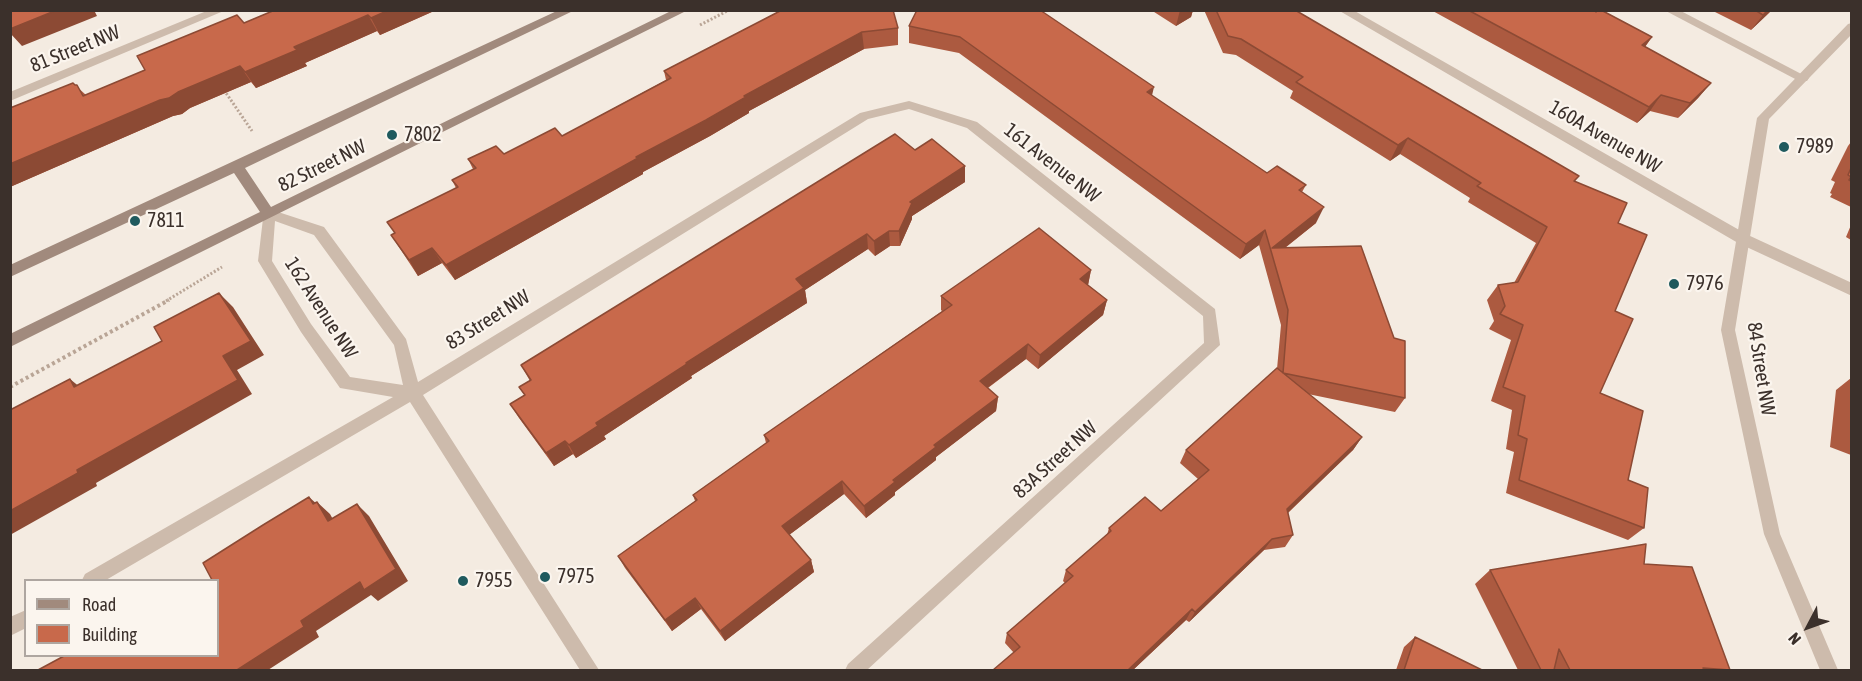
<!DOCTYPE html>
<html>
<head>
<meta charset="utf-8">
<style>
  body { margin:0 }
  #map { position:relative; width:1862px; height:681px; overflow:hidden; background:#f4ebe1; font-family:"Asap Condensed",sans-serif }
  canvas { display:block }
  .frame { position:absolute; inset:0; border:12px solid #3b302b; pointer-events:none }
  .legend { position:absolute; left:24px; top:579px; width:195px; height:78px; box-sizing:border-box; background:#fbf5ee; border:2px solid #aea6a0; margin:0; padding:8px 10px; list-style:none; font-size:18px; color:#3b302b }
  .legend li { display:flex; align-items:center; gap:12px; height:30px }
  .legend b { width:30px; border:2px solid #aea6a0 }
  .north { position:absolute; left:1778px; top:597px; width:60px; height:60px; -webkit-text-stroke:4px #fbf5ee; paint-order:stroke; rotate:229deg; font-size:16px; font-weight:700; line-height:24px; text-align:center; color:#3b302b }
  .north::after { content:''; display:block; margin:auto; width:21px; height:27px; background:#3b302b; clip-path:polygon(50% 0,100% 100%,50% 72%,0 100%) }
</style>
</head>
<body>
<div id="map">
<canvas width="1862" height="681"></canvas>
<div class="frame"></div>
<ul class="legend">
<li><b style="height:8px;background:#a18a7d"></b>Road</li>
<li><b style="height:16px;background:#c8694b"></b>Building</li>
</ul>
<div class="north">N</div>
</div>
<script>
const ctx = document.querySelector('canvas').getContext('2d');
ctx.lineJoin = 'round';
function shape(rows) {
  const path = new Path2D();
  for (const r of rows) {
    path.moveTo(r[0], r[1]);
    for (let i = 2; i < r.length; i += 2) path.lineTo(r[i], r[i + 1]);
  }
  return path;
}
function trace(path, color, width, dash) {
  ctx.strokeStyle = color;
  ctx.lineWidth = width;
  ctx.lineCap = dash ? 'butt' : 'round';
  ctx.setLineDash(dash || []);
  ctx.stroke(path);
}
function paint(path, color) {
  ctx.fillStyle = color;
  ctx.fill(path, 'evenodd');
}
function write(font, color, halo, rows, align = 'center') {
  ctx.font = font + ' "Asap Condensed",sans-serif';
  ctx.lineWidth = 4.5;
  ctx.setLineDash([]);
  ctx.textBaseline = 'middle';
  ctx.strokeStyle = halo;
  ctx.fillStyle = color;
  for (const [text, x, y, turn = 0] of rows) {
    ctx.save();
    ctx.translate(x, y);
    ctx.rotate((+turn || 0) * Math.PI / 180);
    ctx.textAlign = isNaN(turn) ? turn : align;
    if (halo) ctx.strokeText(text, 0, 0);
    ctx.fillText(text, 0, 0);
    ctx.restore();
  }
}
trace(shape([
  [700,25,729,10],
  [224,90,252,131],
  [166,301,222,267]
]), '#b9a596', 3, [2, 2]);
trace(shape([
  [10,387,169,300]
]), '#b9a596', 4, [3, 3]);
paint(shape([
  [1664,10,1679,10,1809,78,1807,81,1799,81,1664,10]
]), '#cdbbac');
paint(shape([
  [209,10,226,10,10,101,10,92,209,10],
  [1338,10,1353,10,1748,235,1852,283,1852,296,1738,243,1338,10],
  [909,101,977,122,1215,309,1220,345,867,670,845,670,848,664,1204,343,1203,316,967,128,909,109,868,119,423,395,599,670,580,670,410,402,106,580,82,580,85,574,393,397,340,388,301,332,258,261,264,210,269,209,324,227,406,339,418,382,860,113,909,101],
  [275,221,314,235,394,345,403,385,350,377,311,324,272,261,275,221],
  [26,610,26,628,10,636,10,617,26,610]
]), '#cdbbac');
paint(shape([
  [1852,23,1852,34,1769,119,1735,330,1780,534,1838,670,1820,670,1764,534,1721,330,1757,118,1848,24,1852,23]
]), '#cdbbac');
paint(shape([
  [559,10,575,10,245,168,271,207,673,10,688,10,10,347,10,334,260,212,234,173,10,277,10,265,559,10]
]), '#a18a7d');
paint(shape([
  [275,10,434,11,380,35,377,31,305,63,307,66,256,88,251,82,190,108,182,114,173,116,10,187,10,108,75,85,86,95,145,70,244,23],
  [782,10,898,28,898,45,864,49,749,111,749,113,710,136,643,172,643,174,455,280,442,263,418,276,391,235,456,188,452,180,473,169,468,159,504,154,562,136,666,80,664,71],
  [917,10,1152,96,1267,173,1306,185,1302,192,1316,223,1285,248,1405,398,1395,412,1308,394,1362,437,1353,450,1288,513,1293,535,1285,547,1264,550,1189,622,1186,620,1133,670,993,670,1014,653,1005,643,1007,633,1065,583,1063,581,1066,570,1107,535,1109,528,1161,511,1198,479,1180,463,1186,450,1277,369,1281,325,1259,245,1240,259,959,53,909,43,909,26],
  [1151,10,1193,10,1191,17,1176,26],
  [1204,10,1295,10,1579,176,1575,181,1618,223,1615,311,1600,393,1644,528,1628,540,1506,493,1514,452,1506,449,1512,410,1491,401,1511,340,1489,329,1494,321,1487,300,1498,285,1514,283,1536,243,1468,202,1470,198,1400,154,1390,161,1290,98,1293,91,1236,55,1223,53],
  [1431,10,1593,10,1652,37,1645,47,1711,83,1698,98,1678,118,1650,111,1637,123],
  [1711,10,1772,10,1751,30],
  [1851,142,1851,207,1830,197,1832,194,1830,193,1835,182,1831,180,1848,146],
  [915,150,965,182,912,216,912,219,900,246,890,246,875,256,868,249,805,290,807,303,691,376,692,378,604,436,606,439,576,458,573,454,554,466,519,418,510,404,525,396,519,387,530,381,521,365],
  [1851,225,1851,240,1846,237],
  [1091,270,1088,285,1107,300,1103,315,1038,369,1026,359,988,388,998,397,996,411,936,457,936,460,895,492,895,495,866,518,844,494,789,535,811,560,814,572,725,641,701,609,672,631,625,568,618,556,695,501,693,495,766,443,764,435,942,311,941,310,941,296],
  [1851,378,1851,455,1830,447,1836,390],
  [1644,564,1730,670,1518,670,1475,584,1490,570],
  [1415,637,1482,670,1396,670,1404,647]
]), '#ac5a40');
paint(shape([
  [57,10,94,10,97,16,22,46,10,33,10,29],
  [389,10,433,10,434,11,380,35,371,18],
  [1180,10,1193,10,1191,17,1176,26],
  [1768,10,1772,10,1751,30,1763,15],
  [368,15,377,31,305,63,307,66,256,88,245,72,294,47],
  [862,32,864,49,749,111,749,113,710,136,643,172,643,174,455,280,446,265,744,96],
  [1652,37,1641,52,1642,45],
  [240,66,251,82,190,108,182,114,173,116,10,187,10,164],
  [1711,83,1698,98,1678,118,1690,103],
  [1154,87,1150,104,1147,92],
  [1661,95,1650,111,1637,123,1649,107],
  [1408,138,1400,154,1390,161,1398,145],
  [965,166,965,182,912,216,912,219,900,246,899,231,910,202],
  [1324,207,1316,223,1273,257,1272,248],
  [1265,230,1259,245,1240,259,1246,244],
  [889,231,890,246,875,256,874,241],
  [867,234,868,249,805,290,807,303,691,376,692,378,604,436,606,439,576,458,569,445,596,423,686,363,796,279],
  [432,248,442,263,418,276,409,260],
  [1091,270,1088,285,1080,279],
  [219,293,233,307,264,355,237,370,252,394,96,483,97,486,10,535,10,511,77,470,223,356],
  [1107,300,1103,315,1038,369,1040,355],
  [1028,344,1026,359,979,394,980,381],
  [70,379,87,393,74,387],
  [998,397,996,411,936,457,936,460,895,492,895,495,866,518,864,506,934,445],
  [1362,437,1353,450,1279,521,1287,509],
  [565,441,573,454,554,466,546,453],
  [842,481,844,494,785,538,782,526],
  [309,497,319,506,317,502,330,514,341,534,328,521,313,504],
  [357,504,369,516,408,581,378,601,371,595,316,631,319,637,268,670,237,670,301,621],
  [1272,539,1264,550,1189,622,1195,612],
  [811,560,814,572,725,641,720,631],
  [695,598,701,609,672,631,665,620],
  [1192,609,1186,620,1133,670,1128,670]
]), '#8c4a34');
const building = shape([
  [10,10,57,10,10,29,10,10],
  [275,10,389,10,371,18,368,15,294,47,297,50,245,72,240,66,178,92,169,98,160,100,10,164,10,108,73,83,75,85,77,85,83,96,145,70,137,56,237,15,244,23,275,10],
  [782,10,893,10,898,28,862,32,744,96,746,97,706,120,636,157,638,158,446,265,432,248,409,260,391,235,395,233,387,222,458,187,452,180,476,168,468,159,496,146,504,154,555,128,562,136,671,78,664,71,782,10],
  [917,10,1040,10,1154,87,1147,92,1267,173,1277,166,1306,185,1299,190,1324,207,1272,248,1361,246,1394,338,1405,341,1405,398,1283,373,1288,310,1265,230,1246,244,960,37,909,26,917,10],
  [1216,10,1295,10,1579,176,1574,181,1627,203,1618,223,1647,235,1615,311,1633,319,1600,393,1643,411,1628,480,1648,488,1644,528,1519,480,1527,439,1518,435,1525,396,1503,387,1523,325,1500,314,1505,306,1498,285,1518,282,1547,227,1477,186,1481,183,1408,138,1398,145,1296,82,1303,77,1241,39,1228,36,1216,10],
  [1468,10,1593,10,1596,12,1599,10,1601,10,1652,37,1642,45,1711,83,1690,103,1661,95,1649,107,1468,10],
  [1755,10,1768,10,1763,15,1755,10],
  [895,134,915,150,932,139,965,166,910,202,912,203,899,231,889,231,874,241,867,234,796,279,804,288,686,363,687,364,596,423,598,426,569,445,565,441,546,453,510,404,525,395,519,387,531,380,521,365,895,134],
  [1851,168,1851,181,1849,180,1851,177,1848,175,1851,168],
  [1039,228,1091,270,1080,279,1107,300,1040,355,1028,344,980,381,998,397,934,445,936,447,893,480,895,482,864,506,842,481,782,526,811,560,720,631,695,598,665,620,618,556,697,500,693,495,769,441,764,435,952,305,941,296,1039,228],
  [219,293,251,341,223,356,238,380,77,470,78,473,10,511,10,410,70,379,74,387,162,341,154,327,219,293],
  [1277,368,1362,437,1287,509,1293,535,1272,539,1195,612,1192,609,1128,670,993,670,1020,647,1007,633,1073,576,1066,570,1111,531,1109,528,1145,497,1161,511,1209,470,1186,450,1277,368],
  [309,497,313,504,317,502,328,521,357,504,396,569,364,590,360,582,301,621,304,627,237,670,38,670,64,656,218,656,218,580,212,580,203,563,263,525,309,497],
  [1646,544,1644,564,1692,567,1730,670,1703,668,1704,670,1570,670,1559,649,1554,670,1541,670,1490,570,1646,544],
  [1415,637,1482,670,1404,670,1415,637]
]);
paint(building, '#c8694b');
trace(building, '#8c4a34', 1.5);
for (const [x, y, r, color] of [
  [392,135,6,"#1f5a5e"],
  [1784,147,6,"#1f5a5e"],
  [135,221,6,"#1f5a5e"],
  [1674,284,6,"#1f5a5e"],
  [545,577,6,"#1f5a5e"],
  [463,581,6,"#1f5a5e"]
]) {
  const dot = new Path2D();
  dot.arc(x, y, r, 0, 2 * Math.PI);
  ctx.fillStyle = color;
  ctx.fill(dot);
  trace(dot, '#fbf5ee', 2);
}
write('20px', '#3b302b', '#fbf5ee', [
  ["81 Street NW",75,49,-22],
  ["160A Avenue NW",1605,137,30],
  ["161 Avenue NW",1052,163,38],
  ["82 Street NW",322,166,-26],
  ["162 Avenue NW",321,308,57],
  ["83 Street NW",488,320,-32],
  ["84 Street NW",1761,369,81],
  ["83A Street NW",1055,460,-42]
]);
write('20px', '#3b302b', '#fbf5ee', [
  ["7802",404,135],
  ["7989",1796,147],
  ["7811",147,221],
  ["7976",1686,284],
  ["7975",557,577],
  ["7955",475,581]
], 'left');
</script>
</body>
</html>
